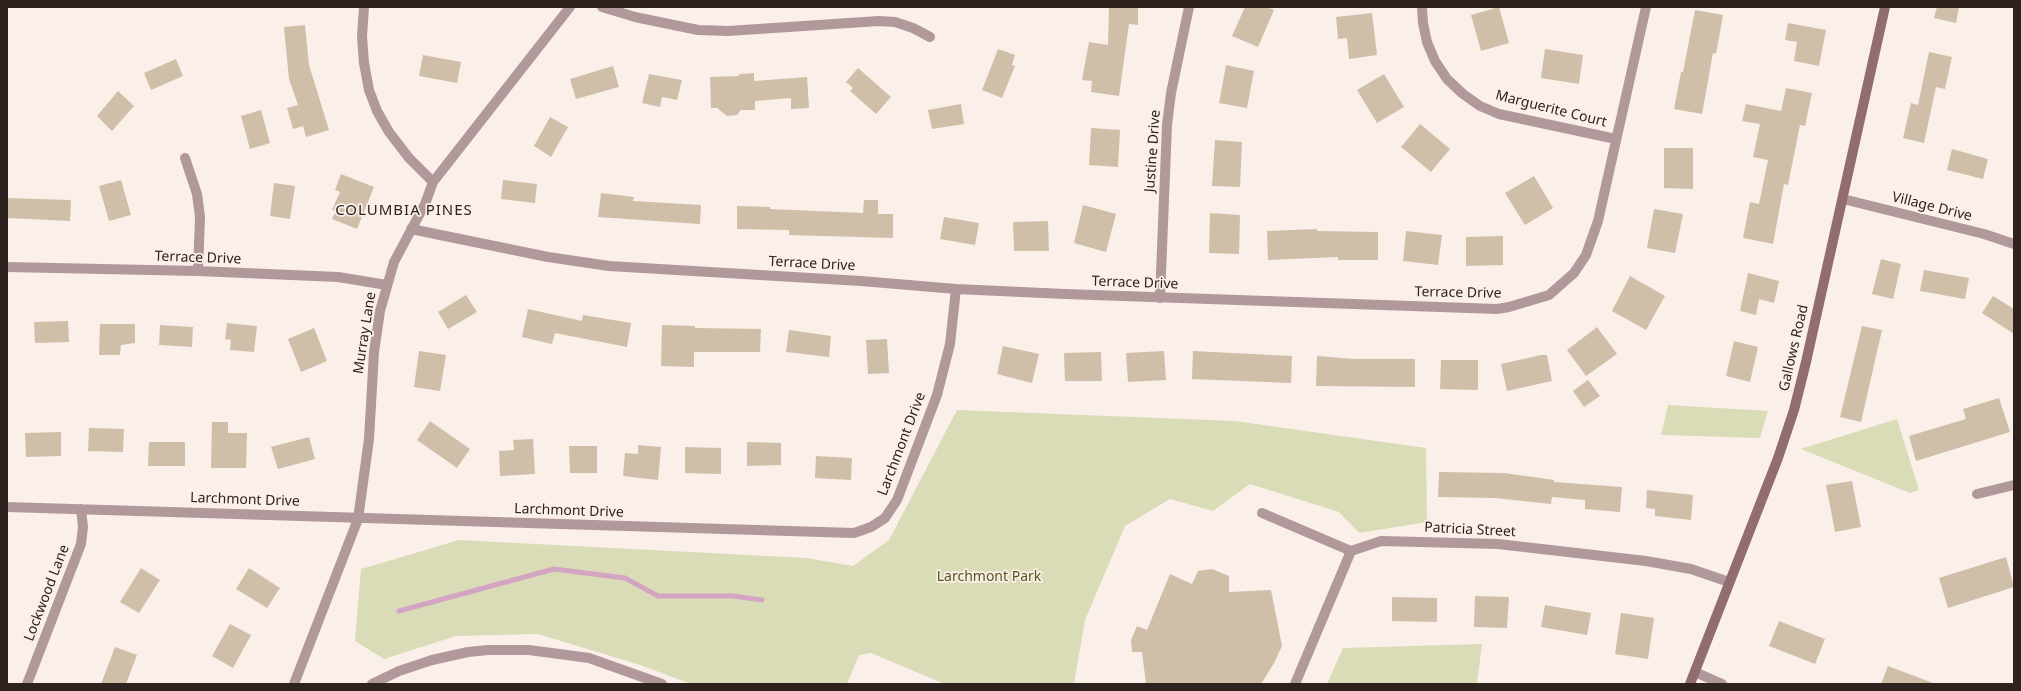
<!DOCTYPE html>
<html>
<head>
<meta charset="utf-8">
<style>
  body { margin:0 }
  #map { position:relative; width:2021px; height:691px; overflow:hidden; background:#fbefea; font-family:"Noto Sans",sans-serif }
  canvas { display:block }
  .frame { position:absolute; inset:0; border:8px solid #2d221e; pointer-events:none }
</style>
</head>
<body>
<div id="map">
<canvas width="2021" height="691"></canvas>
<div class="frame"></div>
</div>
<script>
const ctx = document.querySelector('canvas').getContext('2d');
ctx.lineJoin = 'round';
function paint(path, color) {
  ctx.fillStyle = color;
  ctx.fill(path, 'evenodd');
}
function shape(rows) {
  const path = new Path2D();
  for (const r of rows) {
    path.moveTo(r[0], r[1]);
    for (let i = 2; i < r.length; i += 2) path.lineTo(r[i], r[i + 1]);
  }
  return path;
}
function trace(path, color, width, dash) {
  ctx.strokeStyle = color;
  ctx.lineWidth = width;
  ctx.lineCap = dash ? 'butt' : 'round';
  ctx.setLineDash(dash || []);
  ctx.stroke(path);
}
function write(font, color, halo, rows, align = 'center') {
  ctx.font = font + ' "Noto Sans",sans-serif';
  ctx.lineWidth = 3.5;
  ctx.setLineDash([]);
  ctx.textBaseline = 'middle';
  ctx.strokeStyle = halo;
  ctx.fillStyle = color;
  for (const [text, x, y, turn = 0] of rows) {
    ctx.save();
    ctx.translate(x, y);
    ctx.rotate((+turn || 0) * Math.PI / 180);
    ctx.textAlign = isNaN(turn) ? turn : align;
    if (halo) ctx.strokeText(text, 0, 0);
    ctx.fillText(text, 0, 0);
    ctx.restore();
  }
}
paint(shape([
  [1668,405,1768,411,1760,438,1661,435],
  [957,410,1235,421,1426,448,1427,522,1359,533,1339,512,1250,484,1213,511,1170,499,1125,526,1085,620,1074,684,945,684,871,653,859,655,847,684,691,684,640,665,538,634,456,636,384,659,355,641,361,569,459,540,806,558,853,566,889,540],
  [1897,419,1919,490,1910,493,1801,449],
  [1482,644,1477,684,1327,684,1343,648]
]), '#dadcb7');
trace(shape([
  [399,611,554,569,625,578,658,596,733,596,762,600]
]), '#d4a5c2', 5);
paint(shape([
  [1109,7,1138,7,1138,25,1129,24,1119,96,1091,92,1092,81,1082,80,1089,42,1108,45],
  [1245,7,1267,7,1274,10,1258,47,1232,36],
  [1499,7,1509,43,1481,51,1471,15],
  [1937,7,1959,7,1956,23,1934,18],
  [1695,10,1723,15,1716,54,1713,53,1702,114,1674,109,1681,72,1683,72],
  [1372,13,1377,55,1349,59,1347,38,1338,39,1336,17],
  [1788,23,1826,30,1819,66,1794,61,1797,42,1785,40],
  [305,25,309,65,329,130,306,137,303,126,293,129,287,108,298,105,289,79,284,27],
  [998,49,1015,55,1012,65,1015,66,1002,98,982,90],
  [1545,49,1583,55,1579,84,1541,78],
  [1929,52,1952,57,1945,89,1936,87,1924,143,1903,138,1911,103,1918,105],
  [423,55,461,62,457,83,419,76],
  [176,59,183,76,151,90,144,73],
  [1226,65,1254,71,1247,108,1219,103],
  [613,66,619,87,576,99,570,79],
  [858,68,891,97,876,114,850,91,853,88,846,82],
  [754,73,754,81,807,77,809,108,791,109,791,98,755,101,755,110,741,110,737,115,727,116,717,108,711,108,710,77,739,76,739,74],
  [649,74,682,80,677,100,662,97,660,107,642,103],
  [1384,74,1404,107,1377,123,1357,90],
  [1786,88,1812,93,1805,126,1800,125,1788,185,1784,184,1773,244,1743,238,1750,202,1759,204,1768,160,1753,157,1760,124,1742,121,1746,104,1781,111],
  [118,91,134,106,112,131,97,116],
  [961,104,964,124,932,129,928,110],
  [261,110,270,143,250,149,241,116],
  [550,117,568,127,551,157,534,146],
  [1420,124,1450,149,1431,172,1401,147],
  [1091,128,1120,130,1118,167,1089,165],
  [1215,140,1242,142,1240,187,1212,186],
  [1664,148,1693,148,1693,189,1664,188],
  [1952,149,1988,159,1983,179,1947,170],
  [341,174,374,187,357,229,332,219,336,211,332,210,340,192,335,190],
  [1534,176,1553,208,1525,225,1505,193],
  [121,180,131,215,109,221,99,186],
  [503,180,537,184,535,203,501,199],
  [274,183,295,186,290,219,270,216],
  [601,193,634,197,633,201,701,205,700,224,598,217],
  [7,198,71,200,70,221,7,218],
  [864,200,878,200,878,214,893,214,893,238,789,235,789,230,737,229,737,206,770,207,770,209,863,213],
  [1083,205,1116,214,1106,252,1074,243],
  [1654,209,1683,214,1675,253,1647,248],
  [1210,213,1240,215,1239,254,1209,253],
  [944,217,979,223,975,245,940,239],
  [1048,221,1049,251,1014,251,1013,222],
  [1317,229,1317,231,1378,232,1378,260,1338,260,1338,257,1268,260,1267,231],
  [1406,231,1442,235,1438,265,1403,261],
  [1503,236,1503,265,1466,266,1466,237],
  [1881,259,1901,264,1893,299,1872,294],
  [1924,270,1969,278,1965,299,1920,291],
  [1748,273,1779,281,1774,303,1759,299,1756,315,1740,311],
  [1630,276,1665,296,1646,330,1612,311],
  [466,295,477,312,448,329,438,312],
  [1993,296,2014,309,2014,334,1982,313],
  [528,309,582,321,583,315,631,323,627,347,555,333,552,344,522,337],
  [68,321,69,342,35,343,34,322],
  [227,323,257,326,254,352,230,350,231,340,225,339],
  [100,324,135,324,135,343,121,345,120,355,99,355],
  [160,325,193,327,192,347,159,345],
  [662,325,695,326,695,328,761,329,760,352,694,352,694,367,661,366],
  [1862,326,1882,330,1861,422,1840,417],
  [1597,327,1617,354,1586,376,1567,350],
  [314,328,327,361,301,372,288,339],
  [789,330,831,336,829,357,786,352],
  [887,339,889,373,868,374,866,340],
  [1734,341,1758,347,1750,382,1726,376],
  [1003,346,1039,354,1032,383,997,374],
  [419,351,446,355,440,391,414,387],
  [1164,351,1166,380,1128,382,1126,353],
  [1193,351,1292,356,1291,383,1192,379],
  [1101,352,1102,381,1065,381,1064,353],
  [1541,355,1547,355,1552,381,1507,391,1501,364],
  [1317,356,1354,359,1415,359,1415,387,1316,386],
  [1441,360,1478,360,1478,390,1440,389],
  [1588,380,1600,396,1584,407,1573,391],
  [1999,398,2010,432,1916,461,1909,436,1966,419,1963,409],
  [430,421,470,449,457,468,417,440],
  [212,422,228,422,228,433,247,433,246,468,211,468],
  [89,428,124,429,123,452,88,451],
  [61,432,61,456,26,457,25,433],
  [309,437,315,459,278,469,271,447],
  [533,439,535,474,500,476,499,451,514,450,513,440],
  [149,442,185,442,185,466,148,466],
  [747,442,781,443,781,465,747,466],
  [638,445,661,447,658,480,623,476,625,453,638,454],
  [569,446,597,446,597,473,570,473],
  [685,447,721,448,721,474,685,473],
  [816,456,852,458,851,480,815,478],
  [1439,472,1504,473,1554,480,1554,482,1622,487,1620,512,1585,509,1585,500,1552,497,1551,504,1495,498,1438,497],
  [1852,481,1861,527,1835,532,1826,485],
  [1647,490,1693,495,1691,520,1655,516,1655,509,1646,508],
  [2006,557,2014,587,1948,608,1939,578],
  [141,568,160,580,139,613,120,602],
  [249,568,280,588,267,608,236,589],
  [1212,569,1229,576,1229,592,1271,590,1282,646,1274,663,1261,684,1146,684,1142,652,1132,652,1131,640,1137,626,1147,630,1170,574,1192,584,1198,571],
  [1475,596,1509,597,1507,628,1474,627],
  [1392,597,1437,598,1437,622,1392,621],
  [1545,605,1591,613,1587,635,1541,627],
  [1621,613,1654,618,1648,659,1615,654],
  [1779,621,1825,639,1815,664,1769,646],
  [230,624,251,635,233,668,212,656],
  [115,647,137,655,126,684,101,684],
  [1888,666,1933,683,1933,684,1881,684]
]), '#cfbfa8');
trace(shape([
  [1262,513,1351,551]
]), '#b1989a', 10);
trace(shape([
  [364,7,362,37,364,63,369,90,377,111,389,132,409,158,433,182],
  [602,7,635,17,698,30,728,31,879,21,895,22,913,28,930,37],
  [1422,7,1423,23,1427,42,1435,61,1447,79,1463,94,1480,106,1499,114,1616,139],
  [185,158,197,194,200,217,198,271],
  [1843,199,1984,234,2014,244],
  [411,229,548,257,609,266,861,281,956,289,1065,294,1497,309,1509,307,1549,295,1574,273,1586,255,1598,221,1646,7],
  [7,267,198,271,338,277,387,285],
  [1160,298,1167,125,1171,93,1189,7],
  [1977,494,2014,485],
  [7,507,854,533,871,527,885,518,897,500,937,395,950,344,956,289],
  [1695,672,1722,684],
  [27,684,81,544,83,527,81,509],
  [294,684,358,519,369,439,374,352,380,311,394,262,425,204,433,182,570,7],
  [372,684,399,671,432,660,468,652,488,650,529,650,589,658,662,684],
  [1295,684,1351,551,1381,541,1498,544,1646,561,1691,569,1729,582]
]), '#b1989a', 10);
trace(shape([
  [1690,684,1778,458,1794,410,1806,362,1885,7]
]), '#916d70', 10);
write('14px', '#2d221e', '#fbefea', [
  ["Marguerite Court",1551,109,14],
  ["Justine Drive",1153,151,-86],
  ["Village Drive",1932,207,14],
  ["Terrace Drive",198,258,2],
  ["Terrace Drive",812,264,3],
  ["Terrace Drive",1135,283,2],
  ["Terrace Drive",1458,293,1],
  ["Murray Lane",365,333,-81],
  ["Gallows Road",1794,348,-77],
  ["Larchmont Drive",902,444,-69],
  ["Larchmont Drive",245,500,2],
  ["Larchmont Drive",569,511,2],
  ["Patricia Street",1470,530,3],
  ["Lockwood Lane",47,593,-69]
]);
write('14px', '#55551c', '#fbefea', [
  ["Larchmont Park",989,577]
]);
ctx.letterSpacing = '1px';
write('15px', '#2d221e', '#fbefea', [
  ["COLUMBIA PINES",404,211]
]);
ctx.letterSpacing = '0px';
</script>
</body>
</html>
